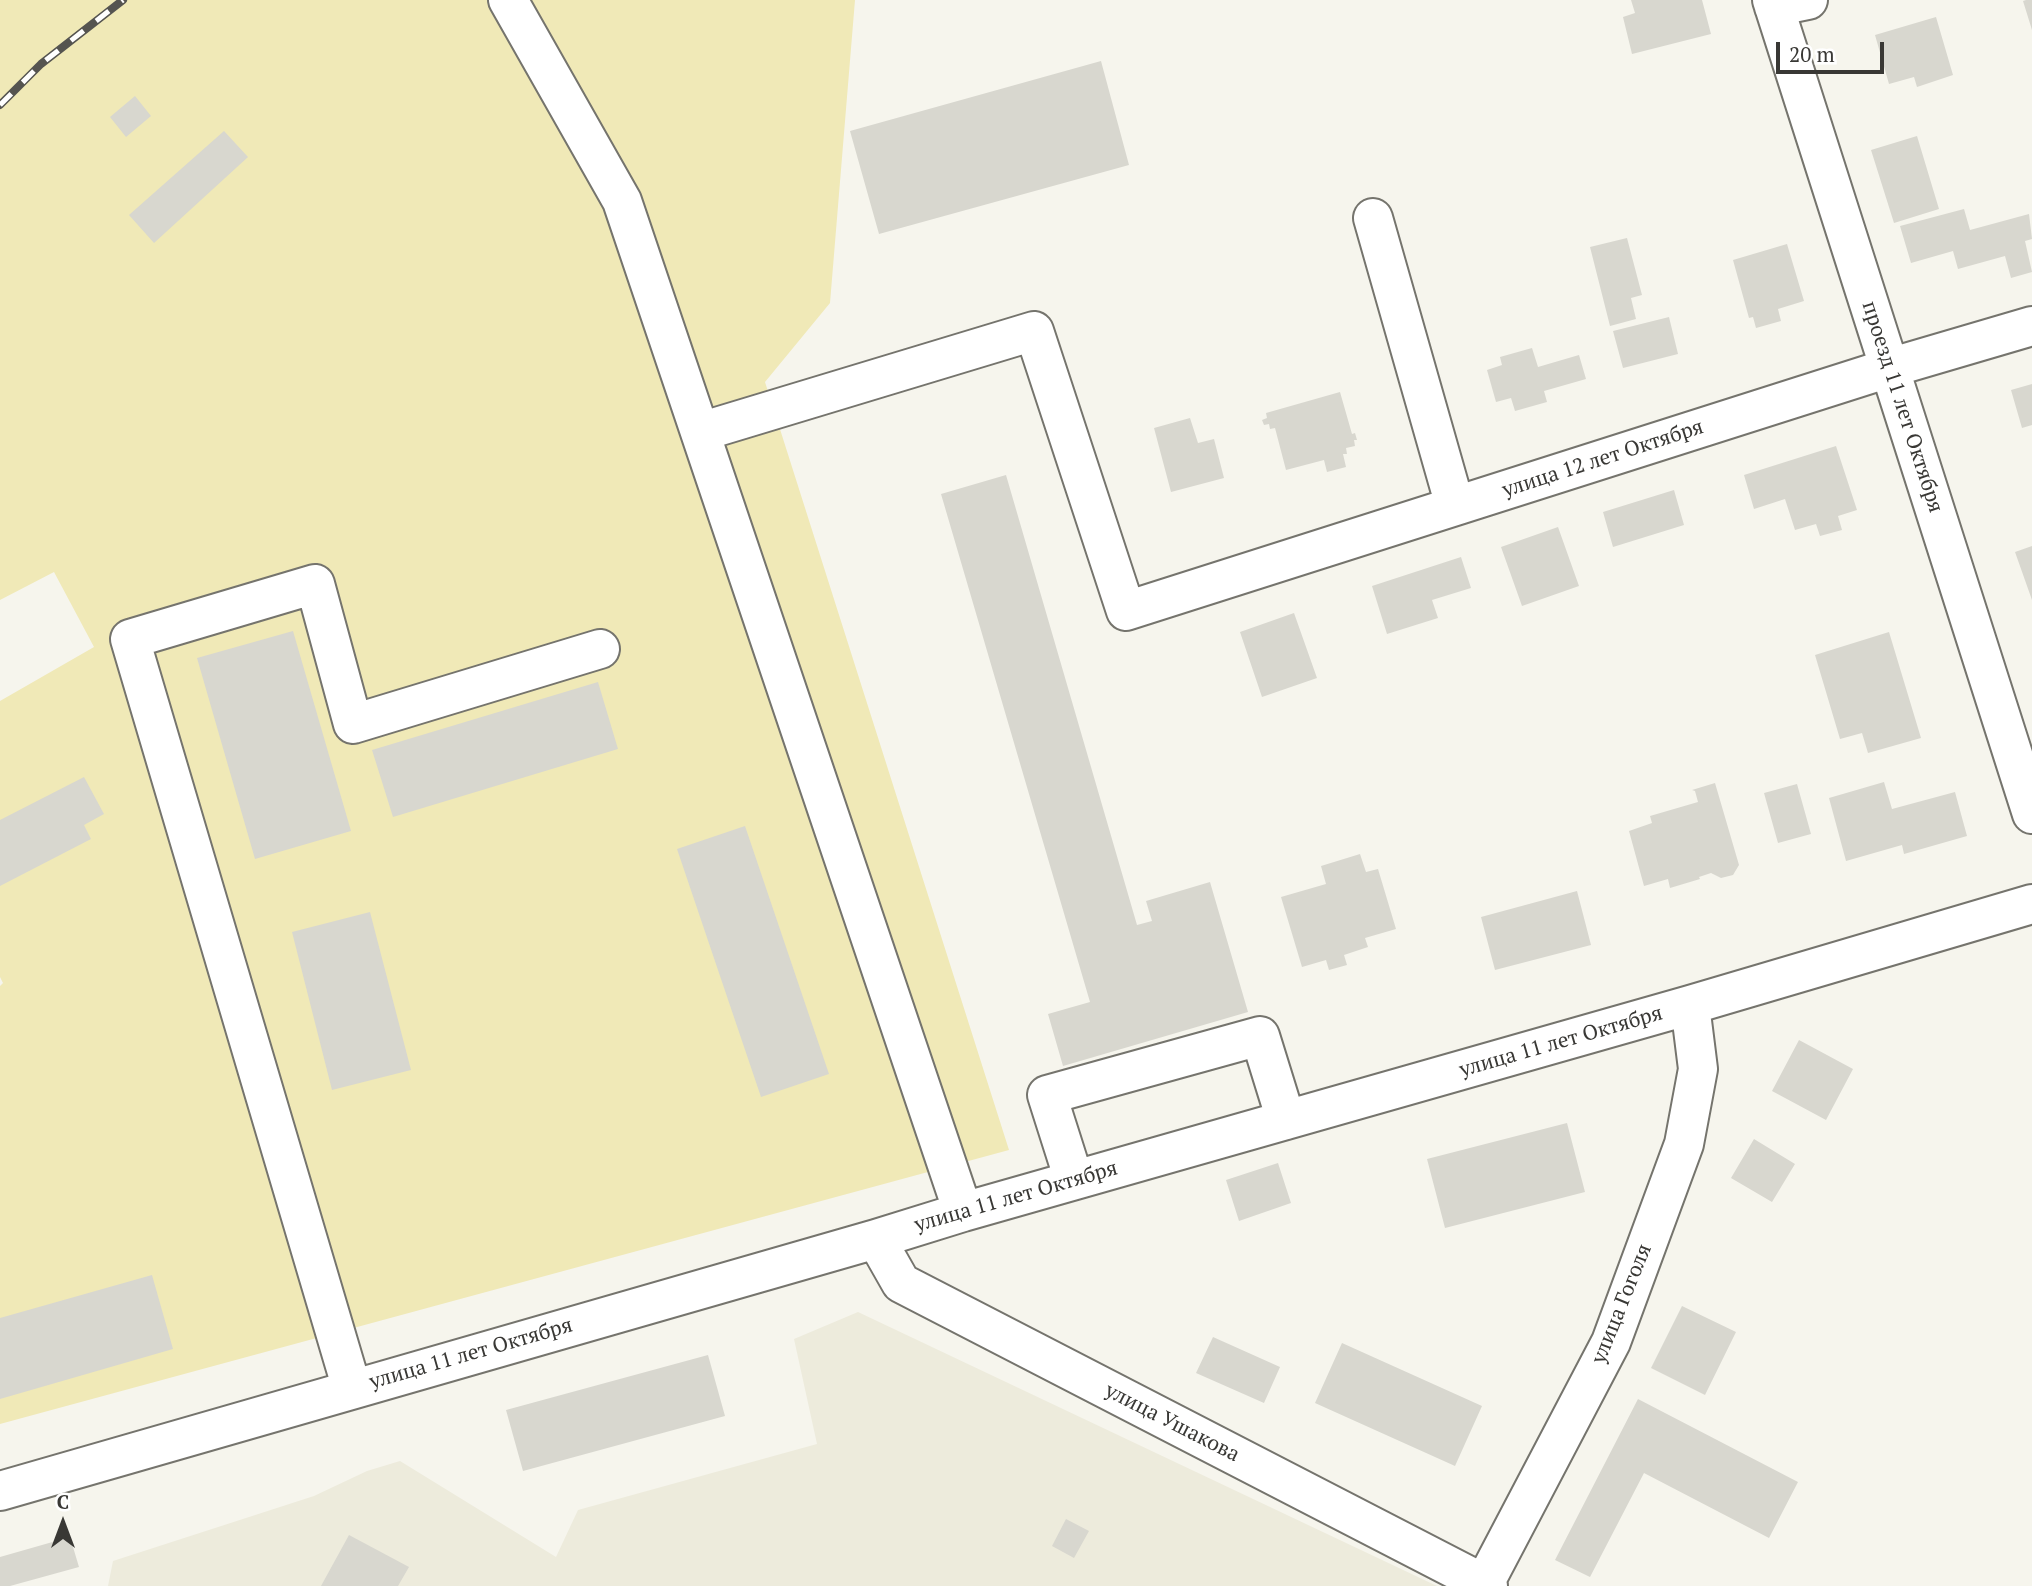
<!DOCTYPE html>
<html>
<head>
<meta charset="utf-8">
<style>
  body { margin:0 }
  #map { position:relative; width:2032px; height:1586px; overflow:hidden; background:#f6f5ed; font-family:"PT Serif",serif }
  canvas { display:block }
  .north { position:absolute; left:28px; top:1488px; width:70px; height:70px; -webkit-text-stroke:5px #fff; paint-order:stroke; rotate:0deg; font-size:19px; font-weight:700; line-height:28px; text-align:center; color:#393835 }
  .north::after { content:''; display:block; margin:auto; width:24px; height:32px; background:#393835; clip-path:polygon(50% 0,100% 100%,50% 72%,0 100%) }
  .scale { position:absolute; left:1776px; top:42px; width:108px; height:32px; box-sizing:border-box; border:4px solid #393835; border-top:0; padding-left:9px; font-size:21px; line-height:24px; white-space:nowrap; color:#393835; -webkit-text-stroke:5px #fff; paint-order:stroke }
</style>
</head>
<body>
<div id="map">
<canvas width="2032" height="1586"></canvas>
<div class="north">С</div>
<div class="scale">20 m</div>
</div>
<script>
const ctx = document.querySelector('canvas').getContext('2d');
ctx.lineJoin = 'round';
function paint(path, color) {
  ctx.fillStyle = color;
  ctx.fill(path, 'evenodd');
}
function shape(rows) {
  const path = new Path2D();
  for (const r of rows) {
    path.moveTo(r[0], r[1]);
    for (let i = 2; i < r.length; i += 2) path.lineTo(r[i], r[i + 1]);
  }
  return path;
}
function trace(path, color, width, dash) {
  ctx.strokeStyle = color;
  ctx.lineWidth = width;
  ctx.lineCap = dash ? 'butt' : 'round';
  ctx.setLineDash(dash || []);
  ctx.stroke(path);
}
function write(font, color, halo, rows, align = 'center') {
  ctx.font = font + ' "PT Serif",serif';
  ctx.lineWidth = 5;
  ctx.setLineDash([]);
  ctx.textBaseline = 'middle';
  ctx.strokeStyle = halo;
  ctx.fillStyle = color;
  for (const [text, x, y, turn = 0] of rows) {
    ctx.save();
    ctx.translate(x, y);
    ctx.rotate((+turn || 0) * Math.PI / 180);
    ctx.textAlign = isNaN(turn) ? turn : align;
    if (halo) ctx.strokeText(text, 0, 0);
    ctx.fillText(text, 0, 0);
    ctx.restore();
  }
}
paint(shape([
  [858,1312,1437,1586,108,1586,113,1561,314,1496,367,1471,400,1461,556,1557,578,1510,817,1444,794,1339]
]), '#edebdc');
paint(shape([
  [0,0,855,0,830,303,765,382,1009,1150,0,1424,0,986,3,983,0,977,0,701,94,647,54,572,0,600]
]), '#f0e9b7');
paint(shape([
  [1631,0,1702,0,1711,34,1632,54,1623,17,1635,13],
  [2026,0,2032,0,2032,30,2023,1],
  [1936,17,1953,75,1917,87,1914,77,1889,84,1875,35],
  [1101,61,1129,165,879,234,850,131],
  [135,96,151,116,126,137,110,117],
  [224,131,248,157,154,243,129,215],
  [1917,136,1939,209,1894,223,1871,150],
  [1964,209,1970,230,2029,214,2032,239,2025,241,2032,272,2011,278,2005,256,1958,269,1953,251,1911,263,1900,226],
  [1627,238,1642,295,1631,298,1636,319,1610,326,1590,247],
  [1787,244,1804,301,1778,309,1781,321,1756,328,1753,317,1749,318,1733,260],
  [1669,317,1678,354,1623,368,1613,331],
  [1532,348,1538,367,1579,355,1586,379,1544,391,1547,402,1515,411,1511,398,1496,402,1487,370,1502,365,1500,357],
  [2032,384,2032,425,2022,428,2011,390],
  [1340,392,1352,434,1355,433,1357,440,1354,440,1355,446,1346,448,1347,454,1343,454,1346,467,1327,472,1324,460,1286,470,1275,428,1270,429,1269,424,1264,425,1262,420,1267,418,1266,413],
  [1190,418,1198,443,1214,439,1224,478,1171,492,1154,428],
  [1836,446,1857,510,1838,516,1842,530,1820,536,1816,524,1795,530,1785,499,1754,509,1744,475],
  [1006,475,1137,925,1152,921,1146,901,1210,882,1248,1012,1063,1066,1048,1014,1090,1002,941,494],
  [1674,490,1684,525,1613,547,1603,512],
  [1558,527,1579,586,1522,606,1501,547],
  [2032,546,2032,600,2015,552],
  [1461,557,1471,588,1432,600,1438,618,1387,634,1372,586],
  [1294,613,1317,678,1262,697,1240,632],
  [293,631,351,831,255,859,197,658],
  [1889,632,1921,738,1868,753,1862,733,1840,739,1815,655],
  [598,682,618,749,393,817,372,750],
  [84,777,104,814,84,825,91,839,0,886,0,820],
  [1884,782,1892,809,1955,792,1967,836,1904,854,1902,845,1846,861,1829,798],
  [1715,783,1739,865,1733,875,1721,878,1711,873,1699,877,1700,879,1670,888,1668,879,1644,886,1629,831,1652,823,1650,816,1698,802,1695,791,1692,790],
  [1797,784,1811,834,1778,843,1764,793],
  [745,826,829,1074,761,1097,677,849],
  [1360,854,1366,872,1378,869,1396,929,1365,938,1368,947,1344,955,1347,965,1329,970,1326,960,1302,967,1281,897,1326,884,1321,866],
  [1577,891,1591,945,1495,970,1481,917],
  [370,912,411,1070,332,1090,292,932],
  [1799,1040,1853,1069,1826,1120,1772,1091],
  [1567,1123,1585,1192,1445,1228,1427,1159],
  [1754,1139,1795,1164,1772,1202,1731,1178],
  [1278,1163,1291,1203,1239,1221,1226,1180],
  [152,1275,173,1349,0,1399,0,1318],
  [1682,1306,1736,1332,1705,1395,1651,1368],
  [1213,1337,1280,1367,1264,1403,1196,1373],
  [1342,1343,1482,1406,1455,1466,1315,1403],
  [708,1355,725,1416,523,1471,506,1410],
  [1638,1399,1798,1482,1769,1538,1644,1473,1590,1577,1555,1560],
  [1066,1519,1089,1531,1074,1558,1052,1546],
  [349,1535,409,1567,398,1586,321,1586],
  [70,1537,79,1567,10,1586,0,1586,0,1557]
]), '#d8d7cf');
const minor = shape([
  [508,0,622,201,963,1212],
  [1772,0,2032,814],
  [1774,7,1808,0],
  [1373,218,1455,506],
  [700,432,1034,331,1126,611,1889,368,2032,326],
  [1074,1180,1047,1095,1260,1036,1286,1120],
  [876,1239,901,1283,1488,1586],
  [352,1389,130,639,315,584,353,724,600,649],
  [0,1491,876,1239,963,1212,1690,1005,2032,904],
  [1484,1584,1611,1342,1684,1144,1698,1069,1690,1005]
]);
trace(minor, '#75746d', 42);
trace(minor, '#fff', 38);
const rail = shape([
  [0,105,41,64,123,0]
]);
trace(rail, '#555450', 8);
trace(rail, '#fff', 5, [16]);
write('21px', '#393835', '#fff', [
  ["проезд 11 лет Октября",1902,407,72],
  ["улица 12 лет Октября",1603,459,-18],
  ["улица 11 лет Октября",1561,1042,-16],
  ["улица 11 лет Октября",1016,1197,-16],
  ["улица Гоголя",1622,1304,-68],
  ["улица 11 лет Октября",471,1354,-16],
  ["улица Ушакова",1172,1423,27]
]);
</script>
</body>
</html>
